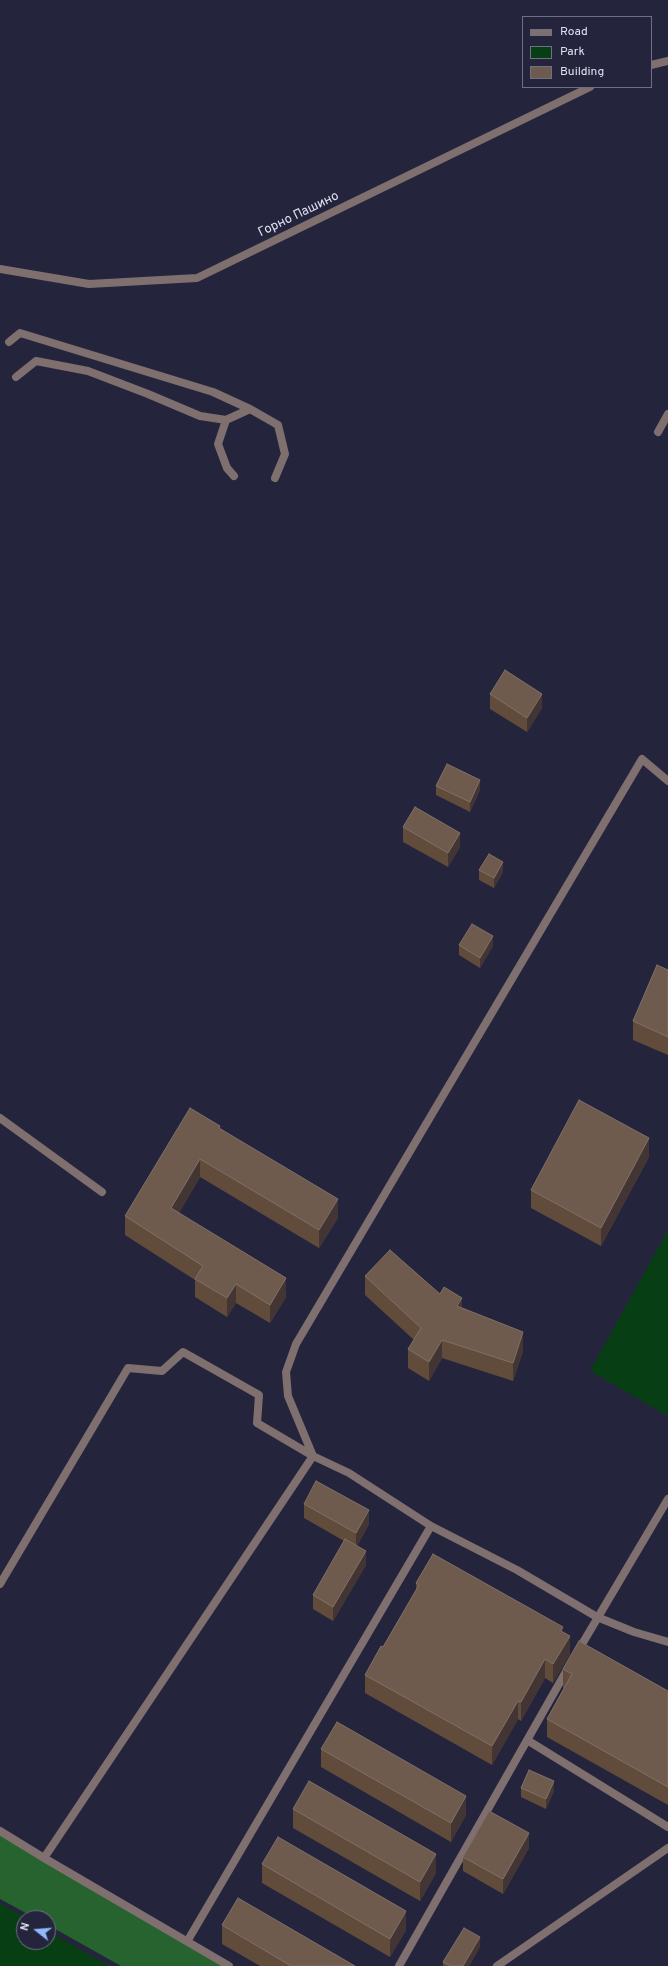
<!DOCTYPE html>
<html>
<head>
<meta charset="utf-8">
<style>
  body { margin:0 }
  #map { position:relative; width:668px; height:1966px; overflow:hidden; background:#24253d; font-family:Overpass,sans-serif }
  canvas { display:block }
  .legend { position:absolute; left:522px; top:16px; width:130px; height:72px; box-sizing:border-box; background:#24253d; border:1px solid #6f7085; margin:0; padding:5px 7px; list-style:none; font-size:12px; color:#dfe1f1 }
  .legend li { display:flex; align-items:center; gap:8px; height:20px }
  .legend b { width:20px; border:1px solid #6f7085 }
  .north { position:absolute; left:16px; top:1910px; width:40px; height:40px; box-sizing:border-box; background:#24253d; border:1px solid #6f7085; border-radius:50%; rotate:287deg; font-size:11px; font-weight:700; line-height:16px; text-align:center; color:#dfe1f1 }
  .north::after { content:''; display:block; margin:auto; width:14px; height:18px; background:#8eb9fc; clip-path:polygon(50% 0,100% 100%,50% 72%,0 100%) }
</style>
</head>
<body>
<div id="map">
<canvas width="668" height="1966"></canvas>
<ul class="legend">
<li><b style="height:5px;background:#7f6f6e"></b>Road</li>
<li><b style="height:11px;background:#083e14"></b>Park</li>
<li><b style="height:11px;background:#6e5b4e"></b>Building</li>
</ul>
<div class="north">N</div>
</div>
<script>
const ctx = document.querySelector('canvas').getContext('2d');
ctx.lineJoin = 'round';
function paint(path, color) {
  ctx.fillStyle = color;
  ctx.fill(path, 'evenodd');
}
function shape(rows) {
  const path = new Path2D();
  for (const r of rows) {
    path.moveTo(r[0], r[1]);
    for (let i = 2; i < r.length; i += 2) path.lineTo(r[i], r[i + 1]);
  }
  return path;
}
function trace(path, color, width, dash) {
  ctx.strokeStyle = color;
  ctx.lineWidth = width;
  ctx.lineCap = dash ? 'butt' : 'round';
  ctx.setLineDash(dash || []);
  ctx.stroke(path);
}
function write(font, color, halo, rows, align = 'center') {
  ctx.font = font + ' Overpass,sans-serif';
  ctx.lineWidth = 3;
  ctx.setLineDash([]);
  ctx.textBaseline = 'middle';
  ctx.strokeStyle = halo;
  ctx.fillStyle = color;
  for (const [text, x, y, turn = 0] of rows) {
    ctx.save();
    ctx.translate(x, y);
    ctx.rotate((+turn || 0) * Math.PI / 180);
    ctx.textAlign = isNaN(turn) ? turn : align;
    if (halo) ctx.strokeText(text, 0, 0);
    ctx.fillText(text, 0, 0);
    ctx.restore();
  }
}
paint(shape([
  [668,1230,668,1416,590,1371],
  [0,1903,26,1918,24,1918,24,1942,48,1942,48,1931,109,1966,0,1966]
]), '#083e14');
paint(shape([
  [0,1835,32,1855,222,1966,121,1966,48,1925,48,1918,35,1918,0,1899]
]), '#26632f');
trace(shape([
  [9,342,20,333,213,392,250,409],
  [16,377,36,361,88,371,148,394,200,416,226,420],
  [234,476,227,468,218,444,226,420,250,409,278,425,285,454,275,478],
  [0,1118,102,1192]
]), '#7f6f6e', 8);
trace(shape([
  [651,65,668,61],
  [0,269,89,284,197,278,590,87],
  [658,432,668,414],
  [668,781,642,759,296,1344,286,1372,288,1396,313,1456,349,1473,431,1526,517,1570,597,1617,634,1632,668,1642],
  [0,1584,128,1368,162,1371,183,1352,259,1395,257,1423,313,1456,44,1858],
  [578,1651,668,1499],
  [527,1740,668,1827],
  [0,1831,44,1858,229,1966],
  [188,1940,431,1526],
  [399,1966,568,1668],
  [497,1966,668,1848]
]), '#7f6f6e', 8);
paint(shape([
  [490,694,542,708,527,732,490,709],
  [436,786,480,790,470,812,436,795],
  [403,827,460,847,448,867,403,842],
  [479,870,503,872,494,888,479,880],
  [459,945,493,946,480,968,459,955],
  [668,970,668,1055,633,1040,633,1021],
  [220,1129,338,1218,319,1248,200,1177,179,1213,286,1297,270,1323,236,1303,227,1317,195,1297,195,1280,125,1235,125,1216],
  [649,1157,601,1246,531,1208,531,1190],
  [365,1276,462,1308,523,1351,513,1381,442,1358,429,1381,408,1368,408,1349,414,1340,365,1295],
  [304,1504,369,1524,357,1546,366,1565,333,1621,313,1609,313,1595,344,1541,304,1518],
  [416,1583,563,1632,570,1654,553,1683,545,1678,521,1721,518,1719,492,1765,365,1693,365,1675,383,1647,416,1590],
  [563,1669,668,1691,668,1805,547,1737,547,1719,564,1688,563,1688],
  [321,1749,466,1815,451,1842,321,1767],
  [521,1788,554,1791,546,1809,521,1797],
  [293,1809,436,1873,420,1901,293,1828],
  [529,1848,503,1894,463,1871,463,1857],
  [262,1864,406,1930,390,1957,262,1883],
  [222,1925,355,1966,260,1966,222,1944],
  [480,1947,469,1966,443,1966,443,1962]
]), '#614b3b');
paint(shape([
  [542,694,542,708,527,732,527,718],
  [480,780,480,790,470,812,470,802],
  [460,833,460,847,448,867,448,853],
  [503,862,503,872,494,888,494,878],
  [493,936,493,946,480,968,480,958],
  [649,1138,649,1157,601,1246,601,1228],
  [200,1159,200,1177,171,1227,171,1208],
  [338,1199,338,1218,319,1248,319,1230],
  [286,1278,286,1297,270,1323,270,1305],
  [236,1284,236,1303,227,1317,227,1298],
  [462,1298,462,1317,457,1306],
  [523,1332,523,1351,513,1381,513,1363],
  [442,1340,442,1358,429,1381,429,1362],
  [369,1510,369,1524,356,1547,356,1533],
  [366,1551,366,1565,333,1621,333,1607],
  [570,1636,570,1654,553,1683,553,1664],
  [545,1659,545,1678,521,1721,521,1702],
  [518,1701,518,1719,492,1765,492,1746],
  [554,1781,554,1791,546,1809,546,1799],
  [466,1796,466,1815,451,1842,451,1823],
  [529,1833,529,1848,503,1894,503,1879],
  [436,1854,436,1873,420,1901,420,1882],
  [406,1911,406,1930,390,1957,390,1939],
  [480,1937,480,1947,469,1966,463,1966]
]), '#433533');
const building = shape([
  [505,670,542,694,527,718,490,694,505,670],
  [447,764,480,780,470,802,436,786,447,764],
  [415,807,460,833,448,853,403,827,415,807],
  [489,854,503,862,494,878,479,870,489,854],
  [472,924,493,936,480,958,459,945,472,924],
  [657,965,668,970,668,1037,633,1021,657,965],
  [579,1100,649,1138,601,1228,531,1190,579,1100],
  [190,1108,220,1126,219,1128,338,1199,319,1230,200,1159,171,1208,286,1278,270,1305,236,1284,227,1298,195,1279,203,1266,125,1216,190,1108],
  [390,1250,440,1294,444,1287,462,1298,457,1306,523,1332,513,1363,442,1340,429,1362,408,1349,421,1328,365,1276,390,1250],
  [316,1481,369,1510,356,1533,304,1504,316,1481],
  [345,1539,366,1551,333,1607,313,1595,345,1539],
  [433,1554,563,1627,561,1631,570,1636,553,1664,545,1659,521,1702,518,1701,492,1746,365,1675,381,1646,383,1647,419,1585,416,1583,433,1554],
  [579,1641,668,1691,668,1787,547,1719,572,1674,563,1669,579,1641],
  [337,1722,466,1796,451,1823,321,1749,337,1722],
  [529,1770,554,1781,546,1799,521,1788,529,1770],
  [309,1781,436,1854,420,1882,293,1809,309,1781],
  [489,1811,529,1833,503,1879,463,1857,489,1811],
  [278,1837,406,1911,390,1939,262,1864,278,1837],
  [238,1898,355,1966,291,1966,222,1925,238,1898],
  [464,1928,480,1937,463,1966,451,1966,443,1962,464,1928]
]);
paint(building, '#6e5b4e');
trace(building, '#807068', 1);
write('13px', '#dfe1f1', '#24253d', [
  ["Горно Пашино",299,215,-26]
]);
</script>
</body>
</html>
